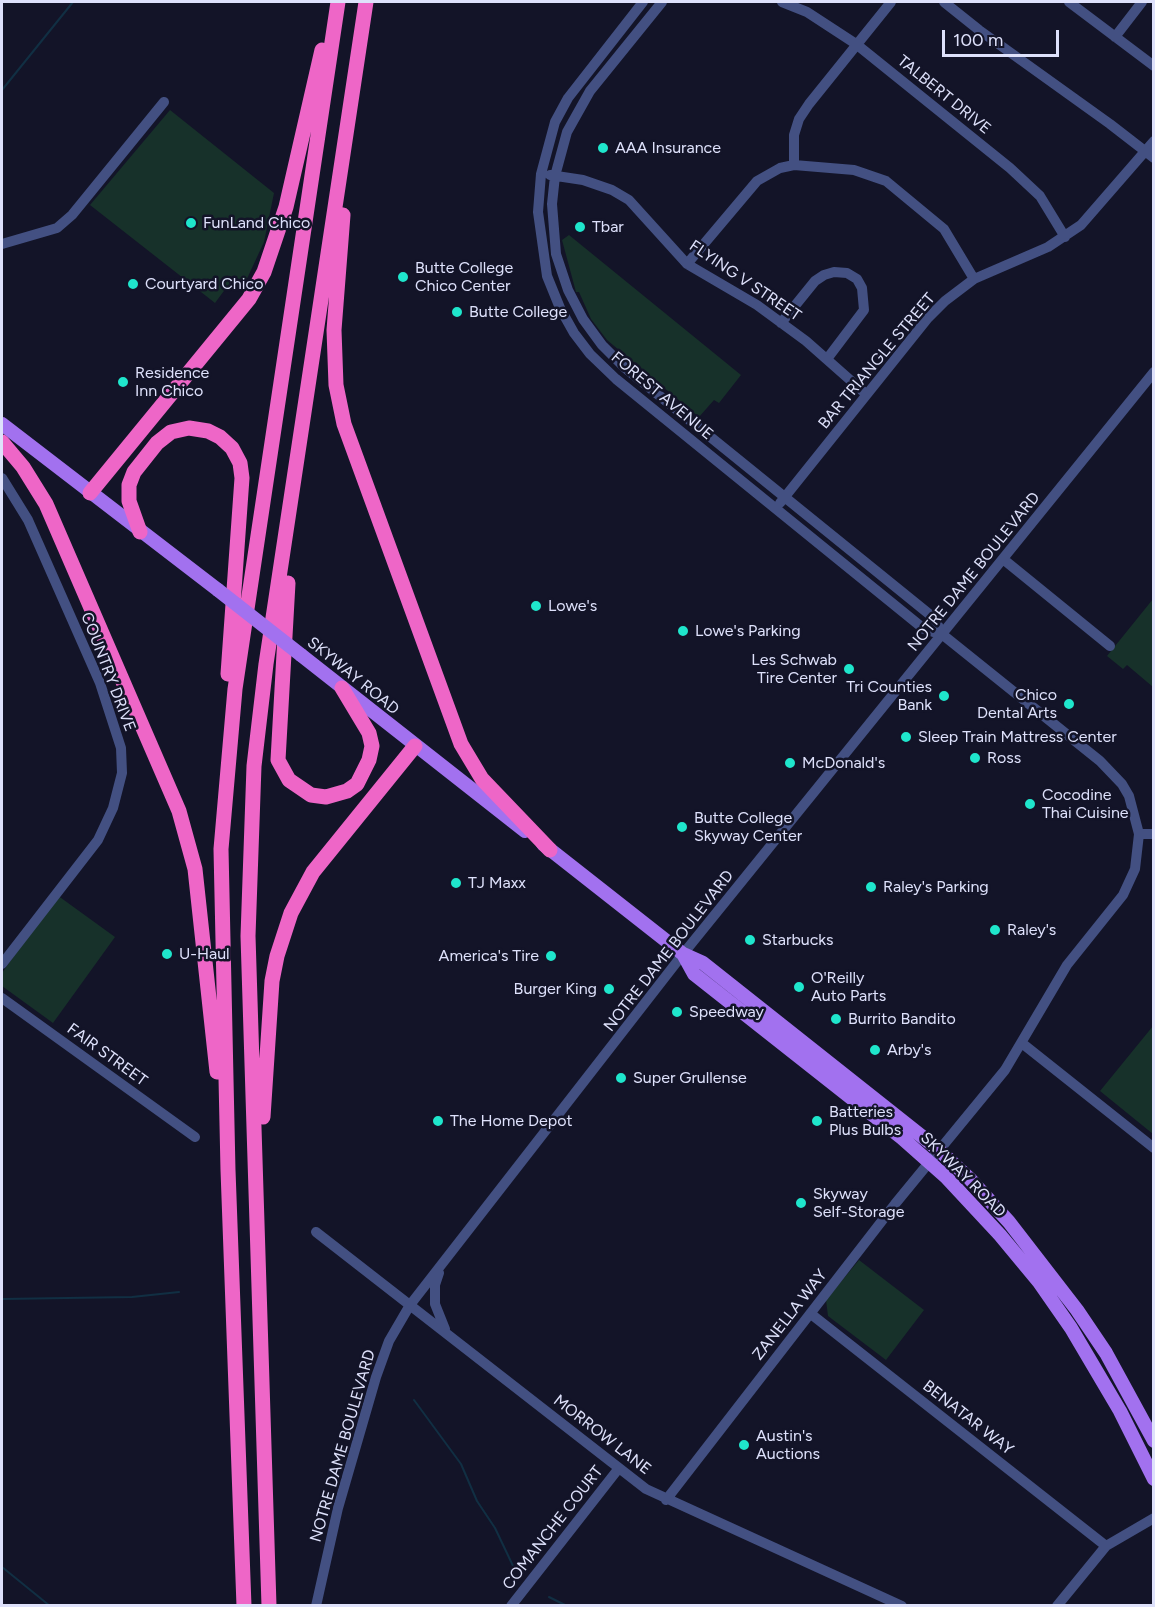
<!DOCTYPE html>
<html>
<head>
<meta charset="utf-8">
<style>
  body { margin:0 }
  #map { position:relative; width:1155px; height:1607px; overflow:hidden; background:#131428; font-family:Figtree,sans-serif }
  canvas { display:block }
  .frame { position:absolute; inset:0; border:3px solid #dee1fb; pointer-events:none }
  .scale { position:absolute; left:942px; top:30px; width:117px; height:27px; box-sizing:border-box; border:3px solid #dee1fb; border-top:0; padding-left:8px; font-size:18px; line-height:21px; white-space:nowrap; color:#dee1fb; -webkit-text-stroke:4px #131428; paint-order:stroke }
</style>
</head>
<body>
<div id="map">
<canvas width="1155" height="1607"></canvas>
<div class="frame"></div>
<div class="scale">100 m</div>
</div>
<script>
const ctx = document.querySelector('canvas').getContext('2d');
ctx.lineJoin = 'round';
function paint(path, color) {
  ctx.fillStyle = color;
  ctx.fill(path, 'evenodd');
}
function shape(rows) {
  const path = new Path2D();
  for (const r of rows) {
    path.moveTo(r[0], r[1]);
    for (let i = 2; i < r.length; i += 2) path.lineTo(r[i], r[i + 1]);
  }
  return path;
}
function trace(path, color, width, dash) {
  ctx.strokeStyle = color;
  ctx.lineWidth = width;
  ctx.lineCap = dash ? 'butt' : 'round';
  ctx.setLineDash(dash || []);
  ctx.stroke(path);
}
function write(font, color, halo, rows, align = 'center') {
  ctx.font = font + ' Figtree,sans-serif';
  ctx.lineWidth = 5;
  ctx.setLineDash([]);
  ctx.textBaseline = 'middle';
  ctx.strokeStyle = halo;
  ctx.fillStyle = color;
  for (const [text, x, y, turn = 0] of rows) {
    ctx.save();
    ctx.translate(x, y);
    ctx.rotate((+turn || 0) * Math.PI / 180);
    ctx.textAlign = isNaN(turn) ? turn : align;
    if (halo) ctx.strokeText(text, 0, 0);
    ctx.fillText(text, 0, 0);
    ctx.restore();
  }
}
paint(shape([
  [170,110,274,193,264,242,245,283,232,280,215,303,90,205],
  [569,235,741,375,719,403,714,400,699,417,607,340,591,319,579,292,576,292,562,240],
  [1153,599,1153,687,1127,665,1123,669,1107,656],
  [57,895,115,937,53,1023,2,986,2,973],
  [1153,1026,1153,1134,1100,1091],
  [859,1260,924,1310,886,1360,828,1316,826,1300]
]), '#17312a');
trace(shape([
  [2,90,73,2],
  [2,1299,132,1297,179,1292],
  [414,1400,461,1464,477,1501,495,1528,514,1568],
  [2,1567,50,1606],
  [549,1597,567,1606]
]), '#112f43', 2);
trace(shape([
  [643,2,568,98,555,122,541,174,538,212,547,276,560,308,574,333,590,354,616,379,924,629,943,635,1100,761,1122,784,1129,796,1139,834,1135,869,1123,895,1067,965,1005,1070,895,1204,666,1500],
  [662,2,590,91,567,132,555,176,552,204,556,254,568,290,583,319,602,345,624,367,934,618,943,635],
  [782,2,807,12,856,44,1010,168,1040,196,1065,237],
  [944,2,979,30,1110,124,1154,158],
  [1069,2,1154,66],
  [1115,37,1142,2],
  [794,165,794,135,799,119,809,104,891,2],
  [550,175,583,180,612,190,629,200,687,264,757,305,806,341,866,394],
  [2,244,57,228,72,215,164,102],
  [687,264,757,181,780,168,794,165,854,170,886,181,944,229,974,279],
  [781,323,815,281,824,275,834,272,847,273,857,279,862,288,864,310,827,359],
  [2,478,28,520,100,683,121,748,122,773,113,808,98,840,2,964],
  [780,503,928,318,945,301,974,279,1048,247,1081,225,1154,141],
  [1003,559,1110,646],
  [1139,834,1154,834],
  [2,998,195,1137],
  [1023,1044,1154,1148],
  [316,1232,646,1489,902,1606],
  [439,1273,435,1285,435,1304,445,1329],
  [811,1314,1106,1546],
  [316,1606,338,1508,376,1377,389,1341,410,1305,683,954,1154,372],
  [511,1606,619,1468],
  [1057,1606,1106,1546,1154,1518]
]), '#435082', 10);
trace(shape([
  [2,424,218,590],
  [301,655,525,831],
  [543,844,683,954,703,963,939,1150,970,1179,1009,1222,1077,1310,1106,1353,1154,1441],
  [683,954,694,974,902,1138,946,1177,1000,1235,1039,1282,1071,1328,1120,1411,1154,1479]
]), '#a271ef', 14);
trace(shape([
  [343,215,334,330,336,385,344,424,461,744,482,779,550,850],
  [2,442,23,467,46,504,179,811,195,869,217,1072],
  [90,493,249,299,264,272,286,207,322,50],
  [140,532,129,501,129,485,134,472,157,443,171,432,189,428,208,431,220,437,232,448,240,463,242,478,228,674],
  [288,583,278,760,289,780,311,795,326,797,347,791,357,784,369,760,372,746,369,733,342,688],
  [263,1117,272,981,277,956,291,913,313,872,415,746],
  [244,1606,228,1170,221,849,235,689,338,2],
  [269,1606,248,936,254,766,266,664,366,2]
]), '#ee66c7', 15);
trace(shape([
  [218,590,301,655]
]), '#a271ef', 14);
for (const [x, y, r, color] of [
  [603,148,6,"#1fe6cc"],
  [191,223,6,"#1fe6cc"],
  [580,227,6,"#1fe6cc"],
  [403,277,6,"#1fe6cc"],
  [133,284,6,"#1fe6cc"],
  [457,312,6,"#1fe6cc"],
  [123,382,6,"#1fe6cc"],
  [536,606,6,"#1fe6cc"],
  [683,631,6,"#1fe6cc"],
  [849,669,6,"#1fe6cc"],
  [944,696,6,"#1fe6cc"],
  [1069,704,6,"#1fe6cc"],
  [906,737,6,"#1fe6cc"],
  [975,758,6,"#1fe6cc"],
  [790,763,6,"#1fe6cc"],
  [1030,804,6,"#1fe6cc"],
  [682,827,6,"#1fe6cc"],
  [456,883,6,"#1fe6cc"],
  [871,887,6,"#1fe6cc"],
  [995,930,6,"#1fe6cc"],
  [750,940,6,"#1fe6cc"],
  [167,954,6,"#1fe6cc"],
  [551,956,6,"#1fe6cc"],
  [799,987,6,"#1fe6cc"],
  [609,989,6,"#1fe6cc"],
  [677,1012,6,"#1fe6cc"],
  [836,1019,6,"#1fe6cc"],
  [875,1050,6,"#1fe6cc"],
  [621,1078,6,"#1fe6cc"],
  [438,1121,6,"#1fe6cc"],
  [817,1121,6,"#1fe6cc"],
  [801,1203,6,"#1fe6cc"],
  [744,1445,6,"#1fe6cc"]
]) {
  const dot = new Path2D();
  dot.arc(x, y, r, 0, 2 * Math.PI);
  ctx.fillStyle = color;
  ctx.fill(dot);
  trace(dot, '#131428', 2);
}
write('16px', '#dee1fb', '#131428', [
  ["TALBERT DRIVE",944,95,39],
  ["FLYING V STREET",745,281,34],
  ["BAR TRIANGLE STREET",877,361,-50],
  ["FOREST AVENUE",662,396,40],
  ["NOTRE DAME BOULEVARD",974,572,-51],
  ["COUNTRY DRIVE",108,672,69],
  ["SKYWAY ROAD",353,676,39],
  ["NOTRE DAME BOULEVARD",669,951,-52],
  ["FAIR STREET",107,1055,36],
  ["SKYWAY ROAD",963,1175,45],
  ["ZANELLA WAY",790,1315,-52],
  ["BENATAR WAY",968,1418,38],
  ["MORROW LANE",602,1435,38],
  ["NOTRE DAME BOULEVARD",343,1446,-74],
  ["COMANCHE COURT",553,1528,-52]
]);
write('16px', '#dee1fb', '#131428', [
  ["AAA Insurance",615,148],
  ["FunLand Chico",203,223],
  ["Tbar",592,227],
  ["Butte College",415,268],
  ["Chico Center",415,286],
  ["Courtyard Chico",145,284],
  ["Butte College",469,312],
  ["Residence",135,373],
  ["Inn Chico",135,391],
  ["Lowe's",548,606],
  ["Lowe's Parking",695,631],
  ["Les Schwab",837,660,"right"],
  ["Tire Center",837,678,"right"],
  ["Tri Counties",932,687,"right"],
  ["Bank",932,705,"right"],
  ["Chico",1057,695,"right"],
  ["Dental Arts",1057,713,"right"],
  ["Sleep Train Mattress Center",918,737],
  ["Ross",987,758],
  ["McDonald's",802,763],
  ["Cocodine",1042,795],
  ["Thai Cuisine",1042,813],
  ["Butte College",694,818],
  ["Skyway Center",694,836],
  ["TJ Maxx",468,883],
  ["Raley's Parking",883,887],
  ["Raley's",1007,930],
  ["Starbucks",762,940],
  ["U-Haul",179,954],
  ["America's Tire",539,956,"right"],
  ["O'Reilly",811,978],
  ["Auto Parts",811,996],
  ["Burger King",597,989,"right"],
  ["Speedway",689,1012],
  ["Burrito Bandito",848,1019],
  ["Arby's",887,1050],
  ["Super Grullense",633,1078],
  ["Batteries",829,1112],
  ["Plus Bulbs",829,1130],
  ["The Home Depot",450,1121],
  ["Skyway",813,1194],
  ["Self-Storage",813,1212],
  ["Austin's",756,1436],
  ["Auctions",756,1454]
], 'left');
</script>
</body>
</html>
